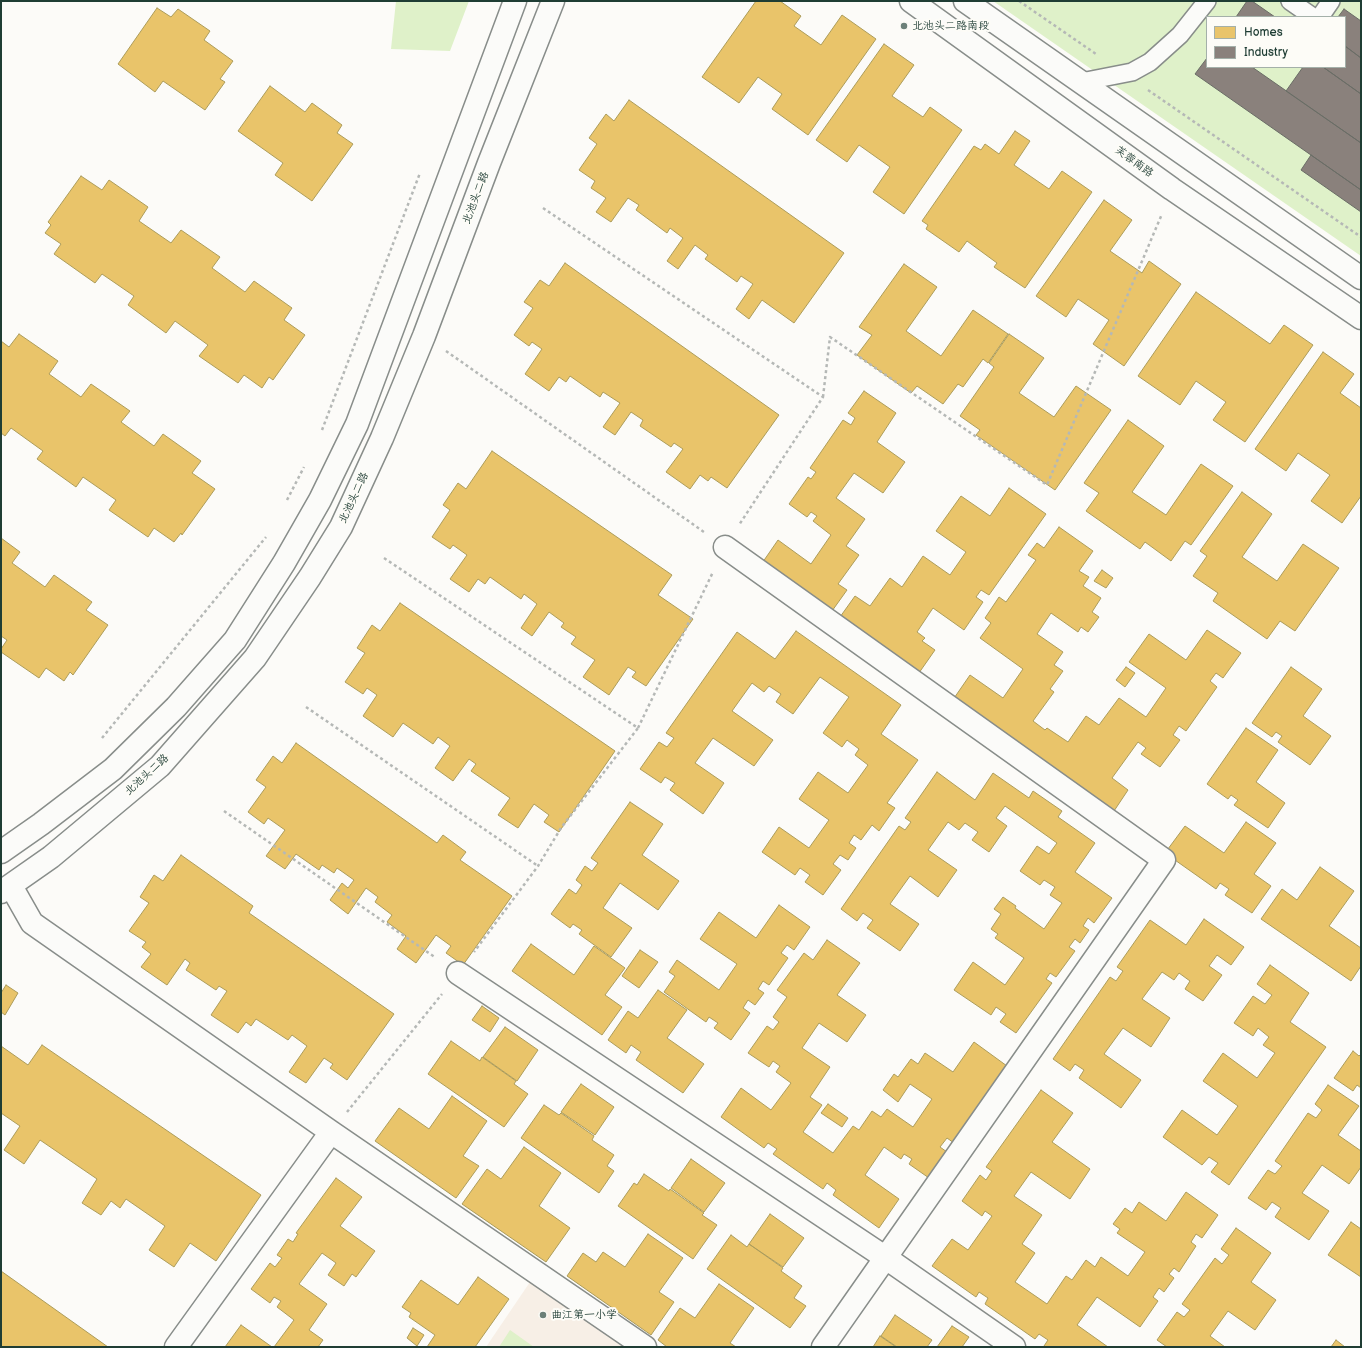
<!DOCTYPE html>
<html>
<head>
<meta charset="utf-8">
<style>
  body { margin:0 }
  #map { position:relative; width:1362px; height:1348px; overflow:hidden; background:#fcfbf8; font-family:"Balsamiq Sans",sans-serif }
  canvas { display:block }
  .frame { position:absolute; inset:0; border:2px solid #1f3d34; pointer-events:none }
  .legend { position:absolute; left:1206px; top:16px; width:140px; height:52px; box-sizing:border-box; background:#fdfcf7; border:1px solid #a4b0a9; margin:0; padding:5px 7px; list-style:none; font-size:12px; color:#1f3d34 }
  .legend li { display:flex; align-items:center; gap:8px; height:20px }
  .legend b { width:20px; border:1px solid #a4b0a9 }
</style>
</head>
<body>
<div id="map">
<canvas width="1362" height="1348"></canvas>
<div class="frame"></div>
<ul class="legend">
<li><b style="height:11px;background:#e9c46a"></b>Homes</li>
<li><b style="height:11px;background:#8a817c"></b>Industry</li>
</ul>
</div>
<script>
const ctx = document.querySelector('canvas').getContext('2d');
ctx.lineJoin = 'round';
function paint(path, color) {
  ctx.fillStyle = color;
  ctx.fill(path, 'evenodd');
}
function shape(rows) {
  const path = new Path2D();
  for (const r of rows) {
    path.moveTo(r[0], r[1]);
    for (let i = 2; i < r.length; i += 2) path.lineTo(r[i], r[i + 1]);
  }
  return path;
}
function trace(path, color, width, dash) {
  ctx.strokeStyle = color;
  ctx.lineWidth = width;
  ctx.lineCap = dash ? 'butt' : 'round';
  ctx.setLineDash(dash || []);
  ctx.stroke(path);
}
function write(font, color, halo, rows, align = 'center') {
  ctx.font = font + ' "Balsamiq Sans","LXGW WenKai TC",sans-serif';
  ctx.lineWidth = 4;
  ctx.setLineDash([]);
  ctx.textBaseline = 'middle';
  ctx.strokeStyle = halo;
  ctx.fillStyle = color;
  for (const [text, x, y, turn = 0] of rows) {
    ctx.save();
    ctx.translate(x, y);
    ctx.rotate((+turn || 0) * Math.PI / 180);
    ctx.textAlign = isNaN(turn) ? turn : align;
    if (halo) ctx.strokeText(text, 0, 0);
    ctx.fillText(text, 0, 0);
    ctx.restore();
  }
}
paint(shape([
  [530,1282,624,1347,486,1347]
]), '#f7efe6');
paint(shape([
  [396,1,469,1,450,51,391,49],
  [993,1,1361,1,1361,256],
  [1207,17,1345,17,1345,67,1207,67],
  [510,1330,534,1347,499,1347]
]), '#dff1c9');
const homes = shape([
  [756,1,780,1,801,16,794,26,821,45,842,15,876,39,808,135,772,109,782,94,758,77,739,103,702,77,756,1],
  [157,8,171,17,178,9,210,31,204,40,233,61,220,79,225,82,205,110,163,81,155,92,118,64,157,8],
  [884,44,914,65,892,96,923,117,930,107,962,130,904,214,873,192,890,167,859,145,847,162,816,140,884,44],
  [270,86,305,112,312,103,342,125,337,133,353,144,312,201,275,175,283,163,238,131,270,86],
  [629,100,844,253,794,323,762,300,749,319,736,309,753,284,741,276,737,282,705,259,708,255,695,245,678,269,667,261,683,238,670,228,667,233,636,210,639,205,628,198,611,222,596,212,606,198,591,188,595,181,579,170,597,144,589,138,606,114,614,121,629,100],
  [1015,131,1030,141,1014,165,1049,189,1062,171,1092,192,1025,288,994,267,997,263,967,241,959,252,926,229,928,225,922,221,974,146,981,150,985,144,999,154,1015,131],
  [81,176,102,190,109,180,148,207,139,221,171,243,181,230,220,257,212,268,245,292,254,281,292,308,284,320,305,335,273,380,269,377,262,388,244,375,238,383,199,356,208,345,175,321,166,333,128,305,134,296,102,274,95,283,54,254,61,244,45,233,51,225,48,222,81,176],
  [1104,200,1132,220,1110,251,1142,273,1149,261,1181,284,1124,366,1093,344,1109,320,1078,299,1066,317,1036,296,1104,200],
  [565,263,779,415,727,488,711,477,708,481,700,475,690,489,666,472,683,449,674,443,671,447,640,426,643,420,631,412,615,435,603,427,620,403,603,392,600,397,570,376,566,382,559,377,549,391,525,374,542,349,532,342,529,346,514,335,533,308,524,302,540,280,549,286,565,263],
  [904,264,937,287,906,331,941,356,973,310,1008,334,988,363,983,359,963,387,958,384,943,404,917,386,911,393,857,355,872,335,859,327,904,264],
  [1196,292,1270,344,1284,325,1313,345,1245,442,1213,420,1226,402,1196,381,1180,405,1138,376,1196,292],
  [19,334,58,361,49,374,81,397,91,384,130,411,121,422,154,446,163,434,201,461,192,473,215,489,182,535,181,533,174,542,154,528,148,537,109,510,116,500,83,477,76,487,37,459,43,451,11,428,5,436,1,433,1,341,9,347,19,334],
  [1009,334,1044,358,1019,393,1054,417,1076,386,1111,410,1055,490,976,435,980,430,960,416,994,367,989,363,1009,334],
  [1323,352,1354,374,1340,393,1361,408,1361,496,1342,523,1311,501,1330,475,1298,453,1286,471,1255,449,1323,352],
  [864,391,896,413,877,442,905,462,883,493,854,473,836,498,865,519,846,546,859,555,838,584,847,590,827,618,758,569,778,540,811,564,831,535,813,521,817,516,811,512,807,517,789,504,808,477,811,479,816,472,810,468,843,420,851,425,855,418,848,413,864,391],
  [1128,420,1164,446,1132,492,1166,515,1201,464,1233,486,1191,545,1185,541,1171,561,1145,542,1140,549,1086,511,1099,493,1084,483,1128,420],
  [492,451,672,575,658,595,693,619,646,686,632,677,636,672,628,667,609,695,583,677,595,660,571,644,576,637,561,627,564,623,549,612,532,636,521,628,537,604,524,594,521,599,490,577,485,584,478,579,469,592,450,579,467,555,453,545,450,549,432,537,450,510,443,505,458,483,466,489,492,451],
  [1009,488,1046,514,989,595,981,590,976,597,983,602,964,630,933,608,917,632,925,638,922,641,935,650,914,680,835,624,855,596,870,606,890,578,902,587,923,556,950,575,966,552,936,531,961,496,990,516,1009,488],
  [1242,492,1272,514,1242,557,1277,581,1303,544,1339,568,1295,631,1280,621,1267,639,1213,601,1218,593,1193,576,1207,556,1200,551,1242,492],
  [1059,527,1093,551,1079,571,1089,577,1083,586,1101,598,1092,612,1099,617,1088,632,1081,627,1078,632,1051,613,1037,634,1063,652,1054,665,1063,671,1050,689,1054,692,1033,721,1045,730,1047,728,1068,742,1086,716,1099,725,1119,698,1146,717,1166,688,1129,662,1149,634,1186,660,1207,630,1241,653,1223,678,1216,673,1210,681,1217,687,1186,731,1179,726,1173,735,1180,740,1160,767,1141,754,1146,748,1138,742,1112,778,1128,790,1110,817,950,704,970,675,1003,698,1023,669,980,638,991,623,985,618,999,597,1006,602,1036,560,1028,555,1037,543,1044,548,1059,527],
  [1,538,20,552,12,563,45,587,54,575,92,602,86,610,108,625,73,675,70,672,64,681,46,668,39,678,1,652,1,649,7,640,1,636,1,538],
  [1102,570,1113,578,1106,588,1094,581,1102,570],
  [400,603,615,751,559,832,544,822,549,815,534,804,518,828,498,815,510,798,471,771,476,764,469,759,453,781,435,768,450,746,438,737,433,744,403,723,393,737,363,716,377,695,367,688,363,694,345,682,365,653,357,648,372,625,380,631,400,603],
  [796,631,901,705,881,734,918,760,887,803,895,808,879,831,872,825,861,840,854,835,849,843,856,848,848,860,840,855,833,864,841,870,823,895,805,882,810,875,800,868,795,875,762,852,779,827,809,848,829,820,799,799,818,772,848,793,868,765,855,755,859,749,847,740,842,747,823,733,849,697,820,677,793,714,776,702,781,694,769,686,764,692,752,683,732,711,773,740,754,766,713,738,695,763,724,783,703,814,670,790,675,783,665,777,661,783,640,769,659,742,667,747,674,738,666,733,737,632,775,659,796,631],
  [1126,667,1135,673,1125,687,1116,680,1126,667],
  [1291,667,1322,689,1303,716,1331,736,1310,765,1278,742,1282,736,1276,732,1272,737,1252,723,1291,667],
  [1246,728,1278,750,1256,782,1285,803,1268,828,1234,805,1238,800,1231,795,1228,799,1207,784,1246,728],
  [296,743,437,843,443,835,466,852,460,860,512,896,463,965,446,953,451,946,436,935,416,963,397,949,406,936,387,922,392,915,375,902,378,897,366,888,348,914,330,900,342,883,348,888,354,880,337,868,334,873,322,865,319,870,296,854,285,869,266,856,285,830,268,818,264,824,248,812,266,787,256,780,273,756,282,763,296,743],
  [937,772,975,800,993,773,1029,798,1033,791,1062,811,1058,817,1095,843,1075,872,1112,898,1094,923,1088,918,1083,926,1089,930,1080,943,1075,939,1069,947,1075,951,1056,977,1050,973,1046,979,1052,983,1016,1033,1000,1022,1006,1014,996,1007,991,1015,954,990,973,962,1005,985,1024,958,995,938,998,934,991,929,1001,914,994,909,1003,897,1016,906,1015,908,1044,929,1062,903,1050,895,1055,887,1044,880,1040,885,1020,871,1037,846,1049,854,1057,843,1005,806,996,818,1007,826,989,852,972,840,978,832,965,823,959,830,948,822,928,850,957,870,938,897,910,876,890,904,919,924,900,951,867,928,873,920,863,913,857,921,841,909,899,826,905,830,911,822,905,818,937,772],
  [630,802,663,824,642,855,679,881,658,910,620,883,603,908,632,928,611,957,579,934,582,930,573,924,570,928,551,914,569,889,576,894,582,885,576,880,585,866,592,871,598,863,591,858,630,802],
  [1246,822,1276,843,1254,874,1271,886,1252,913,1225,895,1229,889,1220,883,1216,889,1165,853,1185,826,1224,853,1246,822],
  [181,855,253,906,249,913,394,1014,347,1080,330,1068,333,1064,324,1058,306,1083,289,1072,307,1046,292,1035,288,1040,256,1019,251,1026,246,1022,238,1033,211,1015,227,991,219,986,216,990,186,970,190,963,185,959,167,985,141,967,151,954,142,947,146,942,129,931,149,903,140,897,154,875,163,881,181,855],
  [1320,867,1354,891,1329,926,1361,948,1361,966,1351,981,1261,919,1282,889,1297,900,1320,867],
  [779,905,810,927,794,950,787,945,781,953,788,958,769,985,763,981,758,989,764,993,755,1005,748,1000,743,1008,750,1013,731,1040,714,1028,718,1023,709,1017,706,1022,664,992,675,976,669,972,677,960,719,990,737,964,700,939,719,912,756,938,779,905],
  [1204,919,1244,947,1231,965,1217,955,1209,966,1222,975,1203,1001,1185,989,1190,981,1179,973,1174,980,1162,972,1142,999,1170,1018,1151,1047,1123,1028,1104,1054,1141,1080,1121,1108,1079,1078,1084,1070,1075,1064,1070,1071,1053,1059,1110,977,1116,981,1123,971,1117,967,1150,920,1186,945,1204,919],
  [827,940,860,963,837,995,866,1015,847,1042,819,1023,802,1048,830,1067,810,1097,822,1105,803,1132,833,1153,853,1126,859,1130,872,1111,881,1117,887,1109,913,1127,932,1099,910,1084,898,1102,883,1090,894,1074,898,1077,911,1059,918,1064,925,1053,953,1072,974,1042,1007,1066,954,1143,947,1138,940,1147,947,1152,929,1178,909,1164,912,1159,904,1154,901,1159,884,1147,865,1175,899,1199,879,1228,833,1195,836,1190,827,1183,823,1189,773,1154,777,1149,768,1143,764,1148,721,1117,741,1088,771,1110,791,1083,776,1072,780,1066,773,1061,769,1067,748,1053,767,1026,773,1030,779,1022,773,1017,787,997,777,990,804,953,813,960,827,940],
  [531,944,574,975,594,946,625,968,605,995,622,1007,602,1035,512,971,531,944],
  [640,950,658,962,639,988,622,976,640,950],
  [1270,965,1309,993,1290,1022,1326,1047,1229,1185,1211,1172,1218,1163,1209,1157,1202,1165,1163,1137,1182,1110,1217,1135,1238,1106,1203,1081,1223,1053,1257,1078,1275,1053,1263,1045,1269,1037,1258,1028,1253,1036,1234,1023,1253,996,1265,1004,1272,995,1257,984,1270,965],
  [6,985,18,993,5,1015,1,1012,1,993,6,985],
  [658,990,687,1010,667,1038,704,1064,683,1093,636,1060,641,1052,631,1045,626,1053,608,1040,628,1011,638,1018,658,990],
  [482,1006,499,1018,490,1032,472,1020,482,1006],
  [505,1027,538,1050,517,1081,483,1057,505,1027],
  [451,1041,480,1061,482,1057,516,1081,514,1084,528,1094,504,1127,428,1074,451,1041],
  [42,1045,261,1195,216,1261,190,1243,174,1267,149,1250,165,1226,126,1199,120,1208,111,1201,101,1215,82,1203,97,1179,40,1140,24,1164,4,1150,20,1126,1,1113,1,1046,28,1065,42,1045],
  [1353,1051,1359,1056,1361,1054,1361,1088,1357,1085,1353,1091,1334,1078,1353,1051],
  [581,1084,614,1107,595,1135,561,1112,581,1084],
  [1328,1085,1359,1106,1338,1135,1361,1151,1361,1167,1349,1184,1322,1165,1302,1193,1329,1211,1309,1240,1275,1217,1281,1208,1272,1202,1266,1210,1248,1198,1268,1170,1275,1174,1282,1166,1275,1161,1308,1113,1316,1118,1322,1110,1315,1104,1328,1085],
  [1041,1090,1073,1113,1052,1142,1090,1169,1070,1199,1031,1172,1014,1196,1042,1215,1022,1244,1035,1253,1015,1282,1047,1304,1066,1276,1072,1280,1086,1260,1095,1267,1101,1257,1128,1276,1145,1252,1117,1233,1120,1229,1113,1224,1125,1208,1132,1213,1139,1202,1166,1221,1186,1192,1218,1215,1202,1238,1196,1234,1191,1242,1196,1246,1179,1272,1174,1268,1169,1274,1174,1278,1164,1292,1159,1288,1153,1297,1158,1301,1140,1327,1097,1297,1077,1325,1108,1347,1046,1347,1044,1346,1048,1340,1039,1334,1035,1339,985,1304,988,1298,979,1292,976,1297,932,1266,952,1239,968,1250,992,1216,985,1211,982,1216,962,1201,980,1175,986,1180,992,1171,986,1167,1041,1090],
  [452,1096,487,1121,463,1156,479,1166,456,1198,375,1141,399,1108,429,1129,452,1096],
  [828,1104,848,1118,842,1127,821,1113,828,1104],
  [544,1105,559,1115,561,1113,594,1136,592,1140,614,1155,607,1166,614,1171,599,1193,521,1138,544,1105],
  [524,1147,561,1173,539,1206,570,1228,546,1262,462,1204,487,1169,501,1179,524,1147],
  [691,1159,725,1183,704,1212,671,1188,691,1159],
  [644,1174,669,1191,670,1189,704,1213,702,1215,717,1225,693,1259,618,1206,634,1183,637,1185,644,1174],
  [336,1178,362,1197,340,1226,375,1251,356,1277,352,1274,344,1286,328,1275,336,1263,322,1253,299,1284,327,1304,309,1330,323,1340,318,1347,274,1347,294,1320,277,1307,281,1301,274,1297,270,1303,251,1289,270,1263,275,1267,282,1258,277,1255,288,1239,293,1242,298,1234,296,1233,336,1178],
  [770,1214,804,1238,783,1267,749,1244,770,1214],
  [1351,1222,1361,1229,1361,1277,1328,1255,1351,1222],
  [1236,1228,1271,1253,1251,1282,1276,1300,1255,1330,1228,1311,1210,1336,1225,1347,1167,1347,1157,1340,1177,1312,1184,1317,1190,1310,1182,1304,1215,1258,1222,1264,1229,1255,1221,1249,1236,1228],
  [648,1234,683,1258,659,1292,674,1302,651,1335,567,1276,583,1253,596,1262,603,1252,625,1267,648,1234],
  [731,1235,747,1247,749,1244,783,1268,781,1271,802,1286,794,1298,806,1306,790,1328,707,1269,731,1235],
  [1,1271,108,1347,1,1347,1,1271],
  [478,1277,509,1299,475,1347,427,1347,435,1335,409,1317,411,1313,402,1307,421,1280,458,1305,478,1277],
  [719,1284,754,1308,730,1343,736,1347,667,1347,658,1340,680,1308,695,1318,719,1284],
  [895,1315,932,1340,927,1347,897,1347,881,1336,895,1315],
  [241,1325,272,1347,225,1347,241,1325],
  [952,1326,969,1337,962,1347,937,1347,952,1326],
  [413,1328,424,1335,417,1346,407,1338,413,1328],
  [880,1336,896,1347,873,1347,880,1336],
  [1336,1340,1345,1347,1331,1347,1336,1340]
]);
paint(homes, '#e9c46a');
trace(homes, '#ac9c5a', 1);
const industry = shape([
  [1247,1,1252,1,1275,17,1236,17,1247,1],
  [1344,9,1361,21,1361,58,1345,46,1345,17,1338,17,1344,9],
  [1345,46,1361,58,1361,94,1323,67,1345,67,1345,46],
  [1207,58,1207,67,1252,67,1361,143,1361,190,1195,74,1207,58],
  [1303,67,1323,67,1361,94,1361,143,1286,91,1303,67],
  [1311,155,1361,190,1361,212,1301,170,1311,155]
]);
paint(industry, '#8a817c');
trace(industry, '#6a6d66', 1);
const lane = shape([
  [1290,1,1313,17],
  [1320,17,1331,1],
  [1081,82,1132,72,1150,62,1180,35,1207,1]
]);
const street = shape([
  [725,547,1164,860,823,1347],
  [11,886,32,923,331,1132,645,1347],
  [458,973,886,1258,1014,1347],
  [176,1347,331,1132]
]);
const secondary = shape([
  [911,1,1172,189,1361,318],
  [965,1,1361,278],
  [1,852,41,824,113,769,176,707,235,640,284,563,320,500,357,424,515,1],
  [1,892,51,857,160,766,255,658,310,577,341,527,382,438,424,336,489,163,553,1]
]);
trace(lane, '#888d8a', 20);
trace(street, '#888d8a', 25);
trace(secondary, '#888d8a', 25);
trace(shape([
  [1019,1,1096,54],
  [1148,90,1361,237],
  [543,208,823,397,739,525],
  [446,351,704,532],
  [823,397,830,337,1047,485,1162,214],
  [322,430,420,173],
  [287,500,304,467],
  [384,558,638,728,561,828,538,866,474,952],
  [306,707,538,866],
  [638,728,713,572],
  [102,738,266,537],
  [224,811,436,958],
  [347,1112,442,994]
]), '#b5b8b6', 2.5, [3, 3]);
trace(lane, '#fbfbf9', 17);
trace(street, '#fbfbf9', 22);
trace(secondary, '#fbfbf9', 22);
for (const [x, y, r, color] of [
  [904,26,4,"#6c8079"],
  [543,1315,4,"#6c8079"]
]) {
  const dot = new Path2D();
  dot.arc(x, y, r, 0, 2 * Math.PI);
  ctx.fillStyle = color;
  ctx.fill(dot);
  trace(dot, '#fdfcf7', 1.5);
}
write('11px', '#1f3d34', '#fdfcf7', [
  ["北池头二路南段",912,26],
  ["曲江第一小学",551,1315]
], 'left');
write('11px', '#1f3d34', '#fdfcf7', [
  ["芙蓉南路",1134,162,36],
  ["北池头二路",476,198,-69],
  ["北池头二路",354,498,-65],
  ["北池头二路",147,775,-42]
]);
</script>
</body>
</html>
